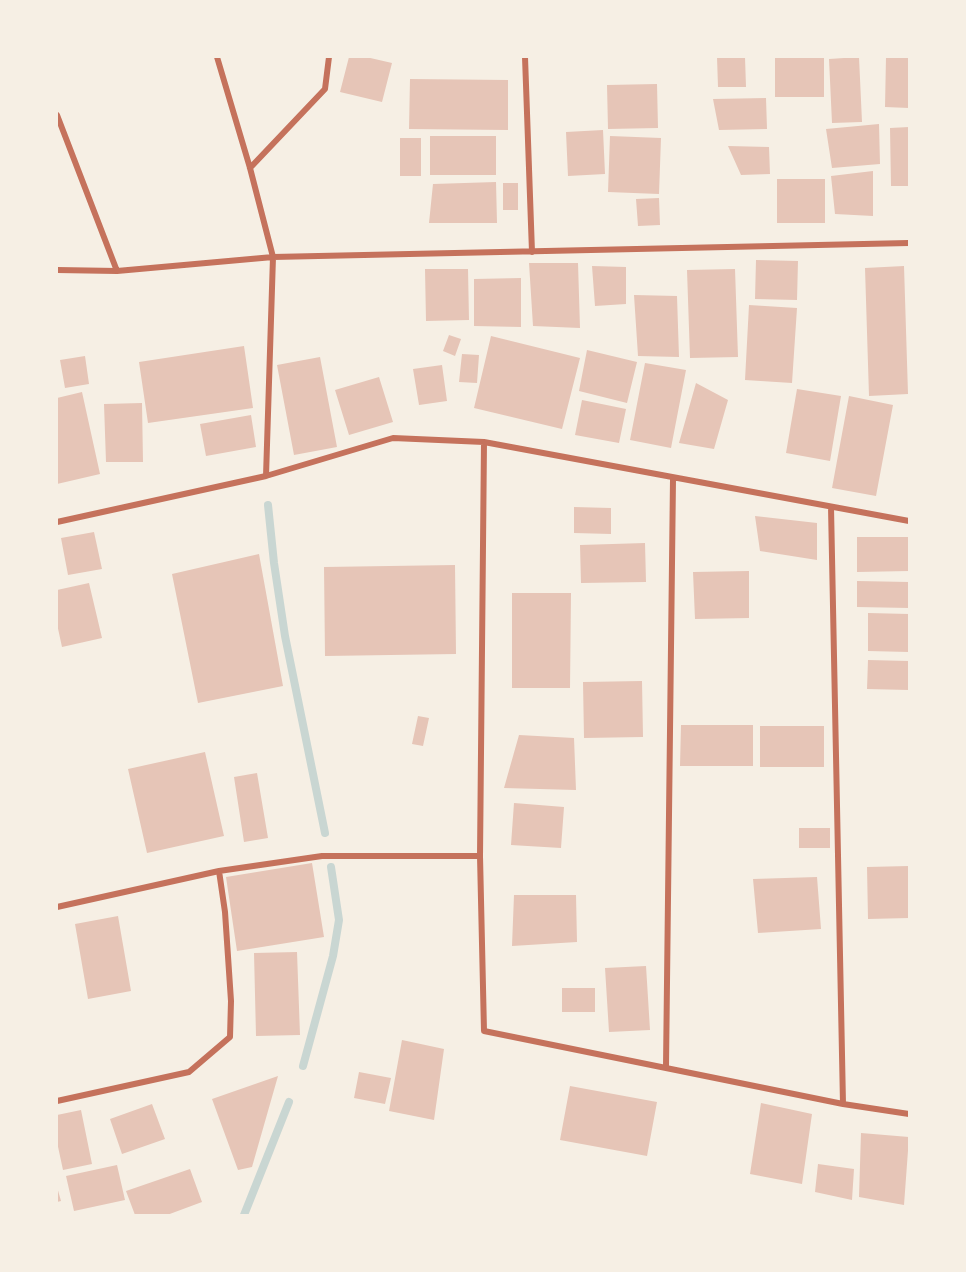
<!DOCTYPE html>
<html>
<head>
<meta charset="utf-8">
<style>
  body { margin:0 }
  #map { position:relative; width:966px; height:1272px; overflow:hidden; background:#f6efe4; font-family:"Varela Round",sans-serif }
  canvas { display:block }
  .frame { position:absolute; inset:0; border:58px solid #f6efe4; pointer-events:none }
</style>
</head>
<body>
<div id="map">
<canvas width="966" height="1272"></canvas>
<div class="frame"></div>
</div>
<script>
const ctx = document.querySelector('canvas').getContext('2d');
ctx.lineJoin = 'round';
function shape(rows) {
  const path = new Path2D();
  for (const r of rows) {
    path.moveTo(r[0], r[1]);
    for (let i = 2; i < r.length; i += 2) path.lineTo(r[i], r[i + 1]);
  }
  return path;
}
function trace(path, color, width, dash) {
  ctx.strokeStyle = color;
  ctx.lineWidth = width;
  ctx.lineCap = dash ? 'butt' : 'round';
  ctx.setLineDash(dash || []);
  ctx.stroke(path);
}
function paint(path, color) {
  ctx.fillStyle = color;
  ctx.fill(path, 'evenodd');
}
trace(shape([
  [268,505,274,563,285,636,325,833],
  [303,1066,333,956,339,920,331,867],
  [244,1215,289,1102]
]), '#c9d6d2', 8);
paint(shape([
  [349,57,366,57,392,63,382,102,340,92],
  [717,57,745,57,746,87,718,87],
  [775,57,824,57,824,97,775,97],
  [859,57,862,122,832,123,829,59],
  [886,57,909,57,909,108,885,107],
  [410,79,508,80,508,130,409,129],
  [657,84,658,128,608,129,607,85],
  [766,98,767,129,719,130,713,99],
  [879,124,880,164,832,168,826,129],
  [909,127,909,186,891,186,890,128],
  [603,130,605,174,568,176,566,132],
  [430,136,496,136,496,175,430,175],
  [610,136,661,138,659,194,608,192],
  [400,138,421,138,421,176,400,176],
  [728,146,769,147,770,174,741,175],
  [873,171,873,216,835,214,831,176],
  [777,179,825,179,825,223,777,223],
  [496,182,497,223,429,223,433,184],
  [503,183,518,183,518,210,503,210],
  [659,198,660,225,638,226,636,199],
  [756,260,798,261,797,300,755,299],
  [529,263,578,263,580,328,533,326],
  [592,266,626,267,626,304,595,306],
  [904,266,908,394,869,396,865,268],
  [425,269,468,269,469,320,426,321],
  [735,269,738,357,690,358,687,270],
  [521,278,521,327,474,326,474,279],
  [634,295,677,296,679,357,638,356],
  [749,305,797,308,792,383,745,380],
  [449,335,461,339,455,356,443,351],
  [491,336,580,358,562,429,474,408],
  [244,346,253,408,148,423,139,362],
  [587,350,637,362,627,403,579,391],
  [462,354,479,355,477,383,459,382],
  [85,356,89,384,65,388,60,360],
  [320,357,337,447,294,455,277,365],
  [645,363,686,370,671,448,630,440],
  [442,365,447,401,419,405,413,369],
  [379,377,393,422,349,435,335,390],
  [696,383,728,400,714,449,679,443],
  [797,389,841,396,830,461,786,453],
  [82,392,100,474,57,484,57,398],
  [849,396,893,405,876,496,832,488],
  [582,400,626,409,619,443,575,435],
  [142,403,143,462,106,462,104,404],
  [251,415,256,447,206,456,200,424],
  [574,507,611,508,611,534,574,533],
  [755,516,817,523,817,560,760,551],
  [94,532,102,569,68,575,61,538],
  [857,537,909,537,909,571,857,572],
  [645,543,646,582,581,583,580,545],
  [259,554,283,686,198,703,172,574],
  [455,565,456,654,325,656,324,567],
  [749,571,749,618,695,619,693,572],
  [857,581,909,582,909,608,857,607],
  [89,583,102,638,62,647,57,624,57,590],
  [512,593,571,593,570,688,512,688],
  [868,613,909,614,909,652,868,651],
  [868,660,909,661,909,690,867,689],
  [642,681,643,737,584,738,583,682],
  [418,716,429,718,423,746,412,744],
  [681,725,753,725,753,766,680,766],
  [760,726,824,726,824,767,760,767],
  [519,735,574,738,576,790,504,788],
  [205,752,224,836,147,853,128,769],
  [257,773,268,838,244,842,234,777],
  [514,803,564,807,561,848,511,845],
  [799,828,830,828,830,848,799,848],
  [312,863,324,937,237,951,226,877],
  [909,866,909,918,868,919,867,867],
  [817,877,821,929,758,933,753,879],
  [514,895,576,895,577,942,512,946],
  [118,916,131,991,88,999,75,924],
  [297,952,300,1035,256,1036,254,953],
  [646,966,650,1030,609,1032,605,968],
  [562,988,595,988,595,1012,562,1012],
  [402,1040,444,1049,434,1120,389,1111],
  [359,1072,391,1078,385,1104,354,1098],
  [278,1076,252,1167,238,1170,212,1099],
  [570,1086,657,1102,647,1156,560,1140],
  [761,1103,812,1114,802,1184,750,1174],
  [152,1104,165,1139,122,1154,110,1119],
  [81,1110,92,1164,63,1170,57,1142,57,1115],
  [861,1133,909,1137,904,1205,859,1197],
  [818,1164,854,1169,852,1200,815,1192],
  [117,1165,125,1200,74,1211,66,1176],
  [190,1169,202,1202,167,1215,135,1215,126,1191],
  [57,1187,61,1201,57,1202]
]), '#e6c5b7');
trace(shape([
  [217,57,250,168,273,257,909,243],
  [525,57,532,252],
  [57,115,117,271],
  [250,168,325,89,329,57],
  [57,270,117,271,273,257,266,476],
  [484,442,480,856,484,1031,843,1104,909,1114],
  [831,507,843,1104],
  [57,522,266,476,393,438,484,442,909,521],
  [219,871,322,856,480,856],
  [57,907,219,871,225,912,231,1001,230,1037,189,1072,57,1101],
  [666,1066,673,479]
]), '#c5725c', 6);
</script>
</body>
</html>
